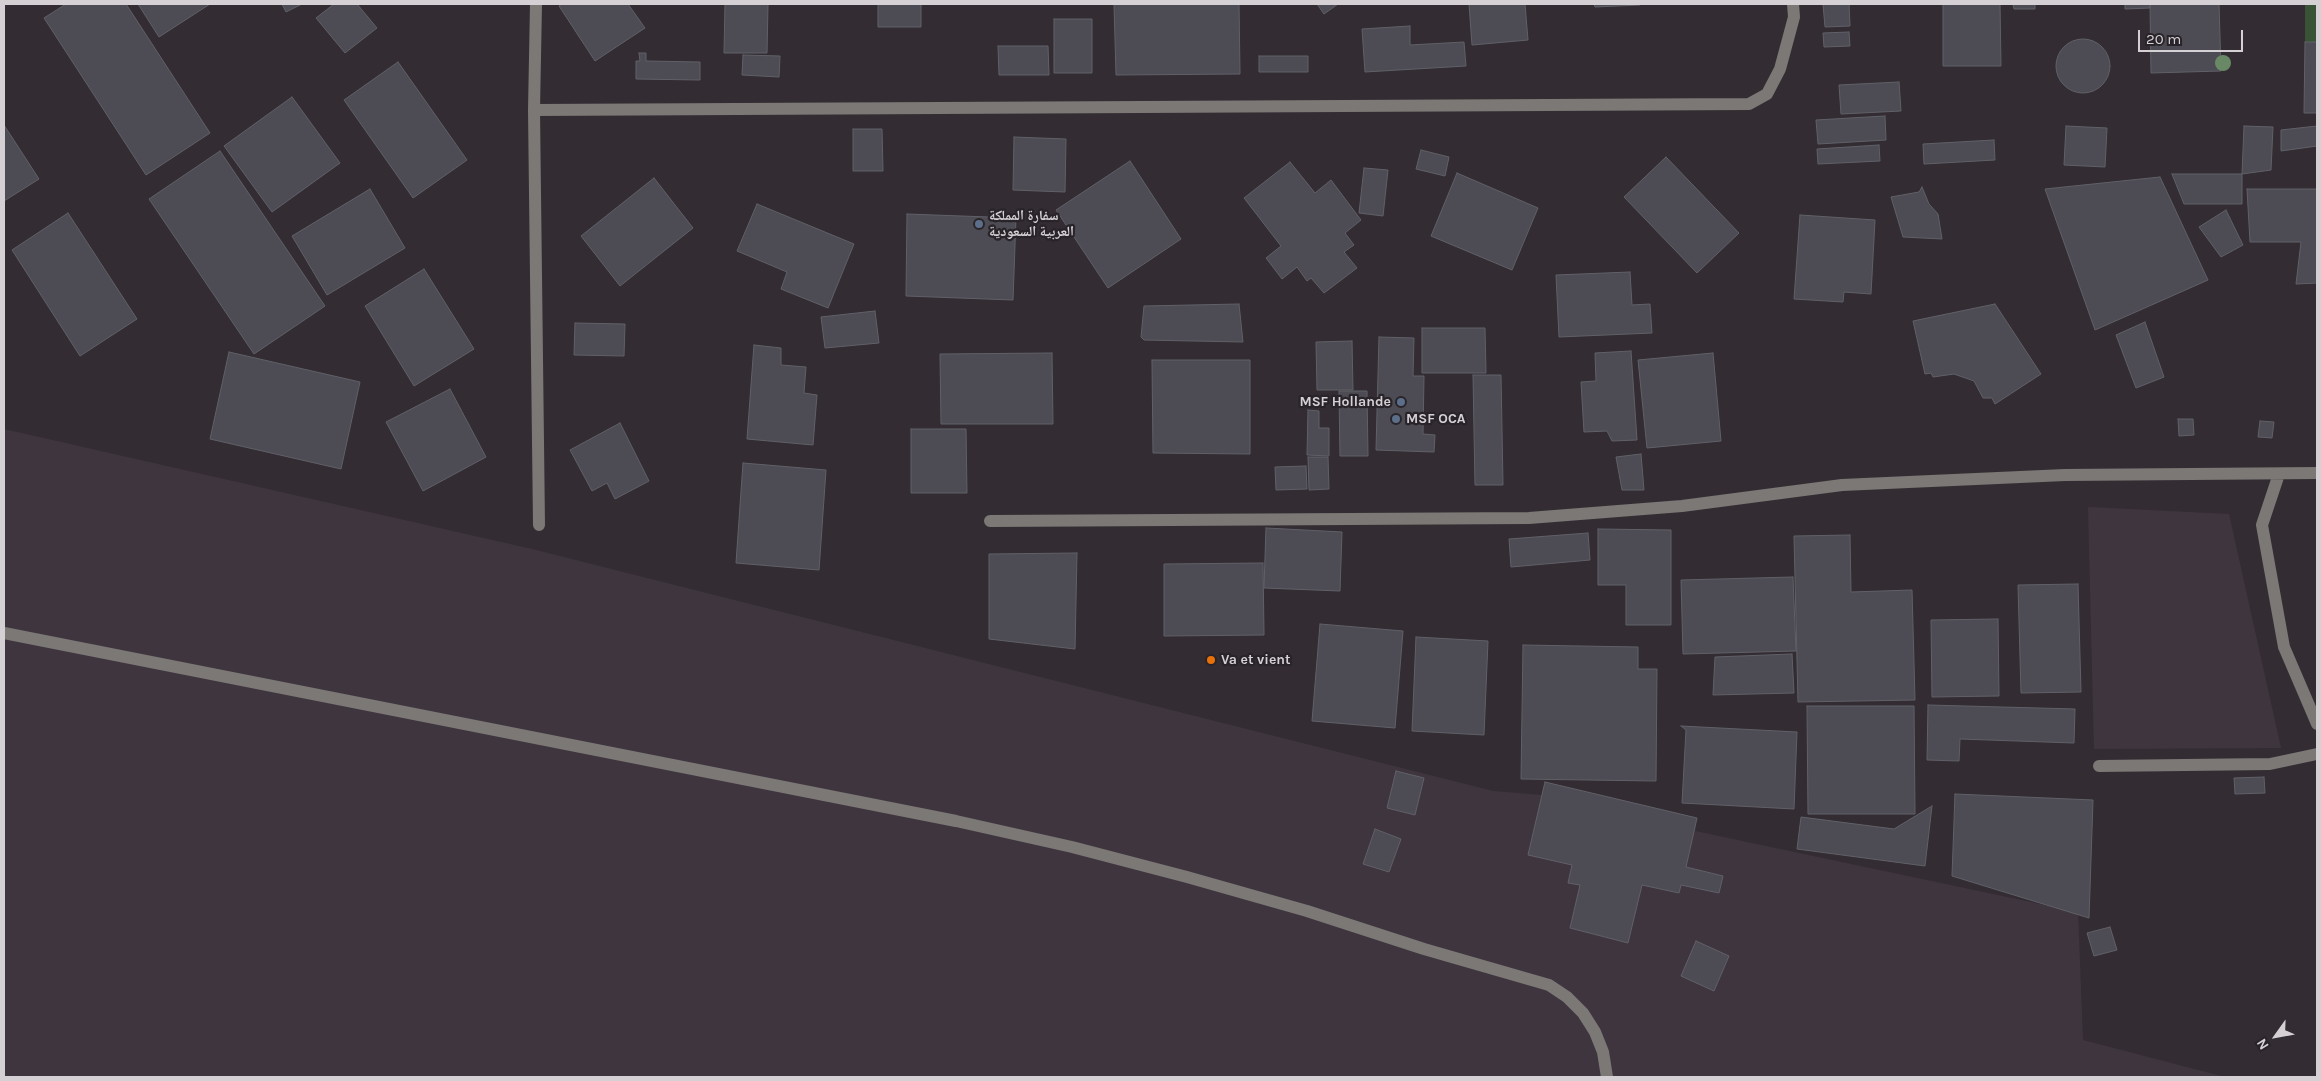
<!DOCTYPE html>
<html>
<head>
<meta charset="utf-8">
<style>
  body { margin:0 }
  #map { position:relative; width:2321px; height:1081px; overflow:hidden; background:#332d33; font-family:Karla,sans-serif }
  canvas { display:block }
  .frame { position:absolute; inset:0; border:5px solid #d4d0d4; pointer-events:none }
  .north { position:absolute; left:2251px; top:1011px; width:50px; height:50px; -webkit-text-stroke:4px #292429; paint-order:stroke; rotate:238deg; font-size:14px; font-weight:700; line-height:20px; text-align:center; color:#d4d0d4 }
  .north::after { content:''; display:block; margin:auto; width:18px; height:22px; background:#d4d0d4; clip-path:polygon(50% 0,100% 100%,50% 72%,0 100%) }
  .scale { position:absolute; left:2138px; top:30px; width:105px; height:22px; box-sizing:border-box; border:2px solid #d4d0d4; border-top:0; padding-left:6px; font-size:15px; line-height:18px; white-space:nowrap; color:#d4d0d4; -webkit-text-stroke:4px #292429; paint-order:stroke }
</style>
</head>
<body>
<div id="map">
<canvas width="2321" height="1081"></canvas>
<div class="frame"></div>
<div class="north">N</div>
<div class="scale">20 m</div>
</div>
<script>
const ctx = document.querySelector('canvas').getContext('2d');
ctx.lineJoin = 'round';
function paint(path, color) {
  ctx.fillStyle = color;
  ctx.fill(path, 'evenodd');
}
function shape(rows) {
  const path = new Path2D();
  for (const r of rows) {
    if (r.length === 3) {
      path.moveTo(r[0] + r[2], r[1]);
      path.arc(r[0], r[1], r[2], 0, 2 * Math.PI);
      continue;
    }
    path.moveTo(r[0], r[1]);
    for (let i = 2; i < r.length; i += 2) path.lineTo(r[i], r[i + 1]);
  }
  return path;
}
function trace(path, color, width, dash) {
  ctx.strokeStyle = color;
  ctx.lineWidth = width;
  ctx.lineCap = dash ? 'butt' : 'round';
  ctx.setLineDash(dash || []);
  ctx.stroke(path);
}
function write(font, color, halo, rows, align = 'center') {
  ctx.font = font + ' Karla,"Noto Naskh Arabic",sans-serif';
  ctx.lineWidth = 4.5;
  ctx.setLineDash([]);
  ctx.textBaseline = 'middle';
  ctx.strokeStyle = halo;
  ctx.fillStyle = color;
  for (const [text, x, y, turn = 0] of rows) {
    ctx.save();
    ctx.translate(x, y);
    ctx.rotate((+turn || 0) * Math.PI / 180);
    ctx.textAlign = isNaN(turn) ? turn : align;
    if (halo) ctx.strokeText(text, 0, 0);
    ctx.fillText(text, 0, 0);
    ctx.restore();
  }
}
paint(shape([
  [4,429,532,549,1493,791,1542,795,1545,782,1697,818,1695,831,2078,912,2083,1040,2225,1077,4,1077],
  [2088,507,2229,514,2281,748,2094,749]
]), '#3f353f');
paint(shape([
  [2305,4,2317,4,2317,42,2305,42]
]), '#395337');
const building = shape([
  [66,4,126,4,210,133,146,175,44,18,66,4],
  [138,4,210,4,159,37,138,4],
  [282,4,302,4,286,12,282,4],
  [334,4,357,4,377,28,345,53,316,18,334,4],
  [562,4,628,4,645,28,595,61,559,6,562,4],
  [725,4,768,4,767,53,724,53,725,4],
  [878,4,921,4,921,27,878,27,878,4],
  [1114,4,1239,4,1240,74,1116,75,1114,4],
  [1317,4,1338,4,1324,14,1317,4],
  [1469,4,1525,4,1528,40,1472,45,1469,4],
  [1594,4,1640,4,1640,5,1595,7,1594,4],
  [1823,4,1849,4,1850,26,1825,27,1823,4],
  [1943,4,2000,4,2001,66,1943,66,1943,4],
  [2013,4,2035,4,2035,9,2014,9,2013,4],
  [2125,4,2150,4,2150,8,2125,9,2125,4],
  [2150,4,2219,4,2221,71,2151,73,2150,4],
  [1054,19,1092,19,1092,73,1054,73,1054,19],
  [1410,26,1410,45,1464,42,1466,66,1365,72,1362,29,1410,26],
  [1849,32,1850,46,1824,47,1823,33,1849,32],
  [2083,66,27],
  [2305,42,2317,42,2317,113,2304,113,2305,42],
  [998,46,1048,46,1049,75,999,75,998,46],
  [639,53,646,53,646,61,700,62,700,80,636,79,636,61,640,61,639,53],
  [743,55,780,56,779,77,742,75,743,55],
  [1259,56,1308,56,1308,72,1259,72,1259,56],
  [398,62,467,160,413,198,344,100,398,62],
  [1899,82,1901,111,1841,114,1839,85,1899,82],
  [292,97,340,163,272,212,224,146,292,97],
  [1885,116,1886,140,1818,144,1816,120,1885,116],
  [4,125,39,179,4,201,4,125],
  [2066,126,2107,128,2105,167,2064,165,2066,126],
  [2244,126,2273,127,2271,170,2242,174,2244,126],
  [2317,126,2317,146,2281,151,2281,130,2317,126],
  [853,129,882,129,883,171,853,171,853,129],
  [1014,137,1066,139,1065,192,1013,190,1014,137],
  [1994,140,1995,160,1924,164,1923,144,1994,140],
  [1879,145,1880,161,1818,164,1817,149,1879,145],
  [1421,150,1449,157,1445,176,1416,169,1421,150],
  [220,151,325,306,254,354,149,199,220,151],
  [1666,157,1739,233,1697,273,1624,197,1666,157],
  [1130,161,1181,239,1108,288,1056,210,1130,161],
  [1290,162,1315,193,1331,180,1361,220,1345,233,1354,245,1344,252,1357,268,1324,293,1311,278,1307,281,1297,267,1282,279,1266,258,1281,246,1244,198,1290,162],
  [1364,168,1388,170,1383,216,1359,213,1364,168],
  [1457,173,1538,208,1512,270,1431,236,1457,173],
  [2172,174,2242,174,2242,204,2184,204,2172,174],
  [2160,177,2208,280,2095,330,2045,189,2160,177],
  [654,178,693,228,620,286,581,236,654,178],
  [1922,187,1929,204,1938,214,1942,239,1903,237,1891,197,1919,192,1922,187],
  [370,189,405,248,327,295,292,236,370,189],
  [2247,189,2317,189,2317,283,2296,284,2301,242,2250,242,2247,189],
  [757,204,854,244,828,308,781,289,787,272,737,251,757,204],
  [2226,210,2243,245,2221,257,2199,227,2226,210],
  [68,213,137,319,80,356,12,250,68,213],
  [907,214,1016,218,1013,300,906,296,907,214],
  [1800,215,1875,220,1871,294,1844,292,1843,302,1794,299,1800,215],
  [424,269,474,349,414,386,365,306,424,269],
  [1630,272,1632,305,1650,304,1652,333,1559,337,1556,275,1630,272],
  [1239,304,1243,342,1144,340,1141,337,1144,306,1239,304],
  [1995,304,2041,374,1995,404,1992,398,1983,398,1974,381,1954,374,1933,377,1931,373,1925,374,1913,321,1995,304],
  [875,311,879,343,825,348,821,317,875,311],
  [2145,322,2164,377,2136,388,2116,335,2145,322],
  [575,323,625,324,624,356,574,355,575,323],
  [1422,328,1485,328,1486,373,1422,373,1422,328],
  [1379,337,1414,338,1413,376,1424,376,1423,434,1435,435,1434,452,1376,450,1379,337],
  [1352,341,1353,390,1317,390,1316,342,1352,341],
  [754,345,781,348,781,365,806,367,804,393,817,395,813,445,747,439,754,345],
  [1631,351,1637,440,1612,441,1607,431,1584,432,1581,382,1596,381,1595,353,1631,351],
  [229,352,360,382,341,469,210,439,229,352],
  [1052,353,1053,424,941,424,940,354,1052,353],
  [1713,353,1721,441,1647,448,1638,360,1713,353],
  [1152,360,1250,360,1250,454,1153,453,1152,360],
  [1473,375,1501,375,1503,485,1475,485,1473,375],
  [450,389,486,457,423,491,386,422,450,389],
  [1339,391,1367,391,1368,456,1340,456,1339,391],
  [1308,410,1319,411,1319,428,1329,428,1329,456,1307,455,1308,410],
  [2178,419,2193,419,2194,435,2179,436,2178,419],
  [2260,421,2274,422,2272,438,2258,437,2260,421],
  [620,423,649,481,615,499,607,483,592,491,570,450,620,423],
  [911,429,966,429,967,493,911,493,911,429],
  [1641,454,1644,490,1622,490,1616,457,1641,454],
  [1308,457,1328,457,1329,489,1309,490,1308,457],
  [743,463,826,470,819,570,736,563,743,463],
  [1306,466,1307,489,1276,490,1275,467,1306,466],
  [1266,528,1342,532,1340,591,1264,588,1266,528],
  [1598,529,1671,530,1671,625,1626,625,1626,585,1598,585,1598,529],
  [1588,533,1590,560,1511,567,1509,539,1588,533],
  [1850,535,1851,592,1912,590,1915,700,1798,702,1794,536,1850,535],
  [1077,553,1075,649,989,639,989,554,1077,553],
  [1263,563,1264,635,1164,636,1164,564,1263,563],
  [1793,577,1796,651,1683,654,1681,580,1793,577],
  [2078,584,2081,692,2021,693,2018,585,2078,584],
  [1998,619,1999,696,1932,697,1931,620,1998,619],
  [1320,624,1403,631,1395,728,1312,721,1320,624],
  [1416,637,1488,641,1484,735,1412,731,1416,637],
  [1523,645,1638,647,1638,669,1657,669,1656,781,1521,779,1523,645],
  [1792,654,1794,693,1713,695,1715,657,1792,654],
  [1928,705,2075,709,2074,743,1960,739,1959,761,1927,760,1928,705],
  [1807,706,1914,706,1915,814,1808,814,1807,706],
  [1681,726,1797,732,1794,809,1682,803,1686,730,1681,726],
  [1396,771,1424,778,1415,815,1387,808,1396,771],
  [2264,777,2265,793,2235,794,2234,778,2264,777],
  [1545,782,1697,818,1686,867,1723,876,1719,893,1681,885,1679,893,1642,885,1628,943,1570,928,1580,885,1568,883,1572,865,1528,855,1545,782],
  [1955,794,2093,800,2089,918,1952,876,1955,794],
  [1932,806,1925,866,1797,849,1801,817,1894,829,1932,806],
  [1375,829,1401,839,1389,872,1363,864,1375,829],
  [2110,927,2117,950,2094,956,2087,933,2110,927],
  [1696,941,1729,956,1714,991,1681,976,1696,941]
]);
paint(building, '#4d4c54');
trace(building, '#616068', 1);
trace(shape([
  [536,4,534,110,539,525],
  [534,110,1749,104,1767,94,1780,69,1794,17,1793,4],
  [2279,474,2262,525,2284,647,2317,724],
  [990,521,1529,518,1682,506,1842,485,2065,475,2317,473],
  [4,633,956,821,1072,847,1187,877,1307,911,1424,949,1549,985,1567,997,1583,1013,1595,1032,1603,1052,1607,1077],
  [2099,766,2270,764,2317,754]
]), '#7b7875', 12);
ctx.fillStyle = '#698966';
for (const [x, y] of [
  [2223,63]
]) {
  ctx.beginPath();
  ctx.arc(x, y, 8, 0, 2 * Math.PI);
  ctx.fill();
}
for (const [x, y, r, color] of [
  [979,224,5,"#5c6f8a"],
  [1401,402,5,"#5c6f8a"],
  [1396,419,5,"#5c6f8a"],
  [1211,660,5,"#e8710a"]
]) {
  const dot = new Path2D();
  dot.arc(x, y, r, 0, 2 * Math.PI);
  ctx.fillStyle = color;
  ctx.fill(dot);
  trace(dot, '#292429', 2);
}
write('bold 14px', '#d4d0d4', '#292429', [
  ["سفارة المملكة",989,216],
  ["العربية السعودية",989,232],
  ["MSF Hollande",1391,402,"right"],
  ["MSF OCA",1406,419],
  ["Va et vient",1221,660]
], 'left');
</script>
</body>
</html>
